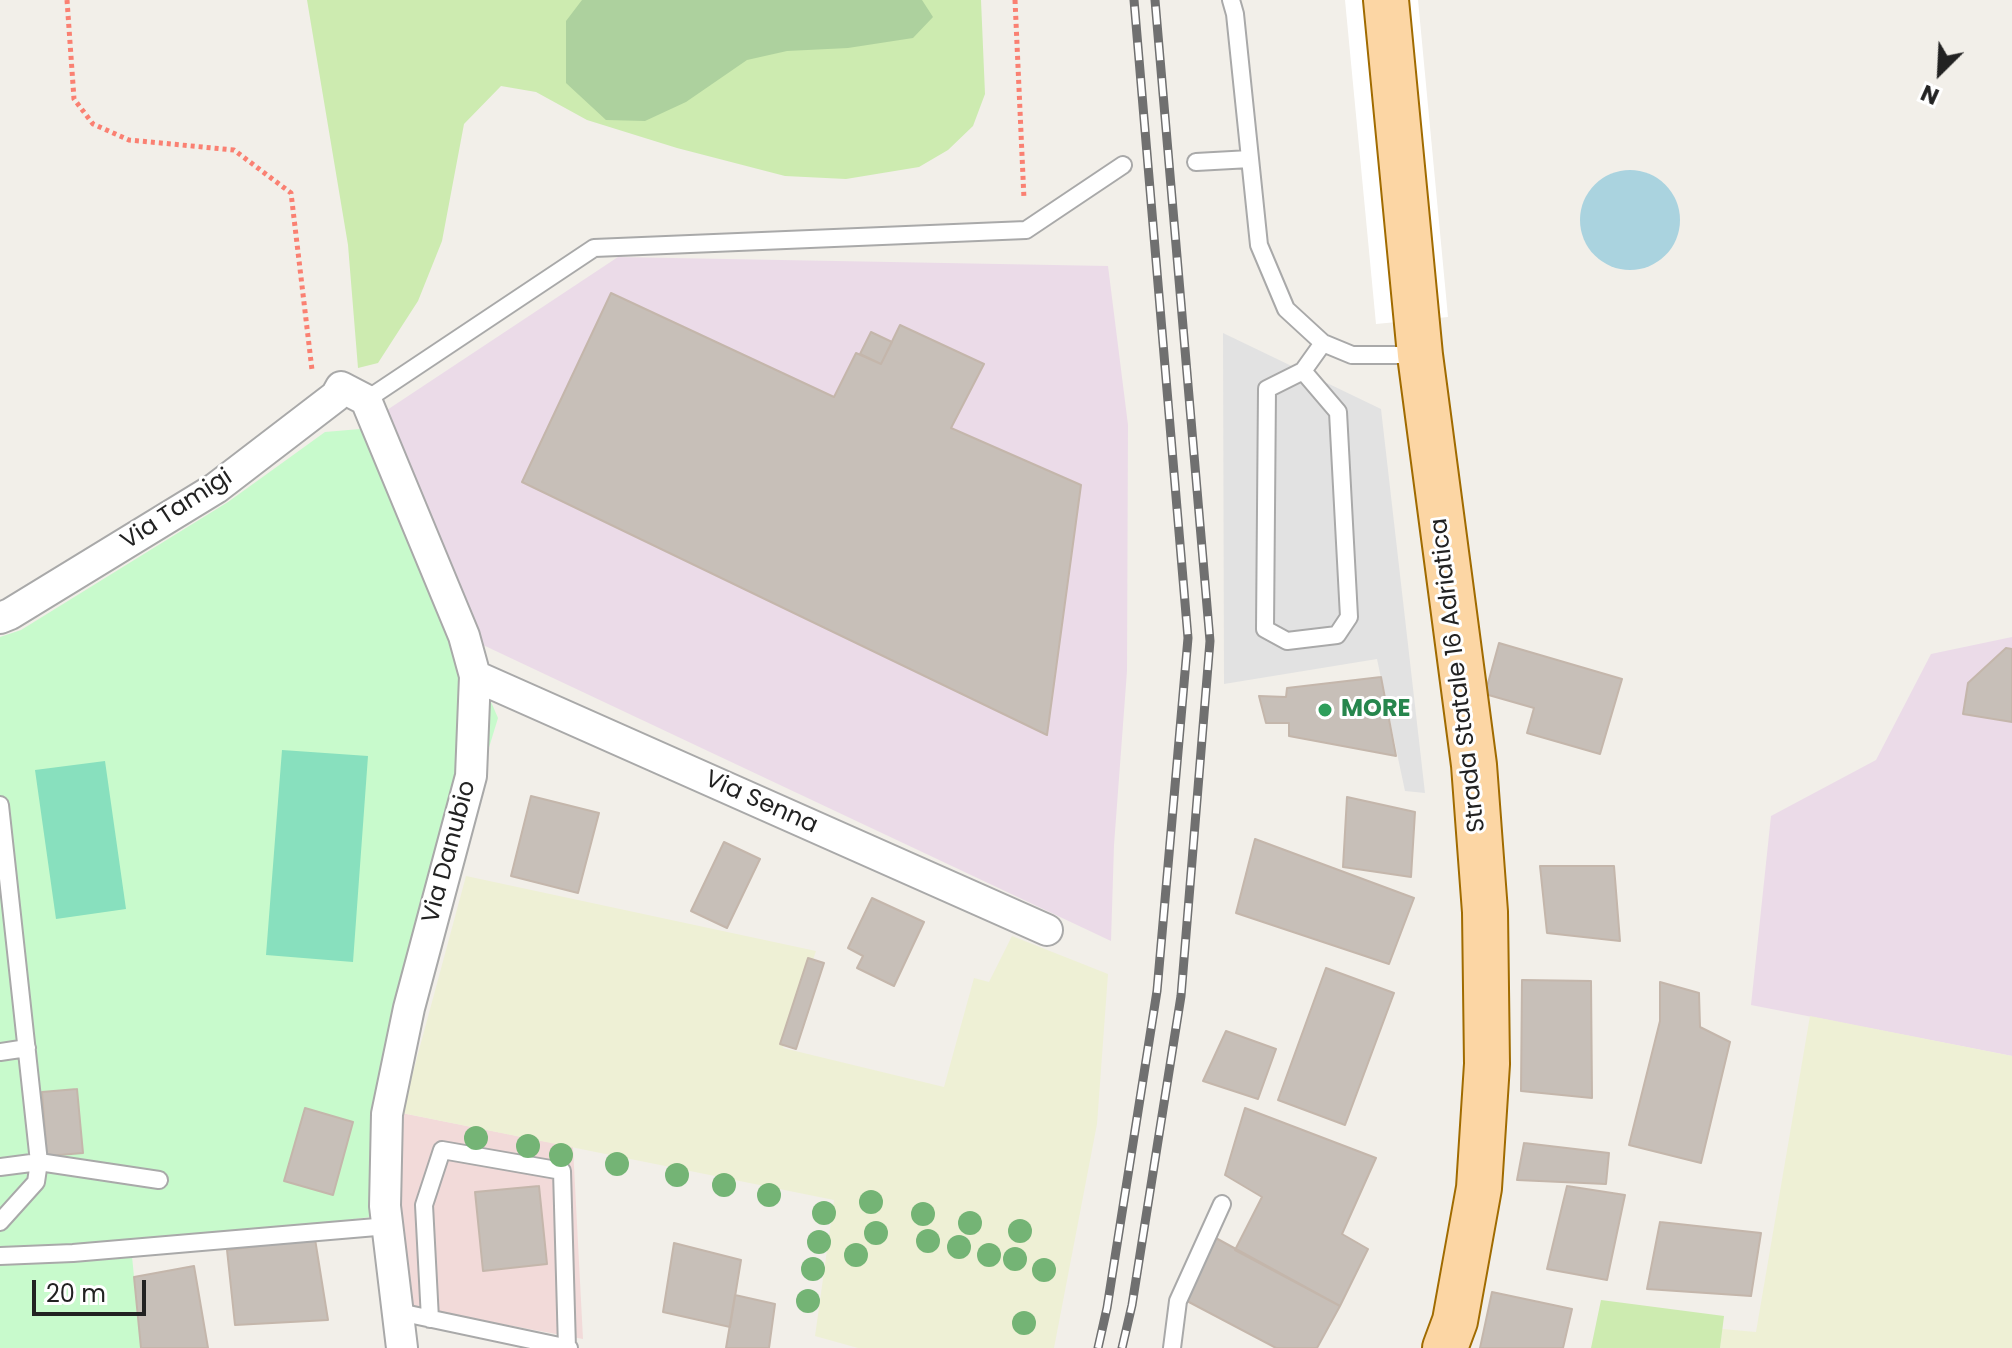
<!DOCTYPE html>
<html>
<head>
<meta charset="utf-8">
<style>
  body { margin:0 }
  #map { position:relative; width:2012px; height:1348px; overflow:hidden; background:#f2efe9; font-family:Poppins,sans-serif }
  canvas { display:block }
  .north { position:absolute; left:1900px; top:32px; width:80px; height:80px; -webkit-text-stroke:6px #fff; paint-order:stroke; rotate:204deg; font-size:22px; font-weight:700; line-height:32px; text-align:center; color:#222 }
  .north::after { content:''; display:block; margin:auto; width:28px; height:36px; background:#222; clip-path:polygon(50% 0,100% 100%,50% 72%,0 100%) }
  .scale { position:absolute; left:32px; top:1280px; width:114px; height:36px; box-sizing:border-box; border:4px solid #222; border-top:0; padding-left:10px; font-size:24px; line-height:28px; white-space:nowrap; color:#222; -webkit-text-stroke:6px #fff; paint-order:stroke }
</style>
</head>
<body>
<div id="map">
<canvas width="2012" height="1348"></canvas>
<div class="north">N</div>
<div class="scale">20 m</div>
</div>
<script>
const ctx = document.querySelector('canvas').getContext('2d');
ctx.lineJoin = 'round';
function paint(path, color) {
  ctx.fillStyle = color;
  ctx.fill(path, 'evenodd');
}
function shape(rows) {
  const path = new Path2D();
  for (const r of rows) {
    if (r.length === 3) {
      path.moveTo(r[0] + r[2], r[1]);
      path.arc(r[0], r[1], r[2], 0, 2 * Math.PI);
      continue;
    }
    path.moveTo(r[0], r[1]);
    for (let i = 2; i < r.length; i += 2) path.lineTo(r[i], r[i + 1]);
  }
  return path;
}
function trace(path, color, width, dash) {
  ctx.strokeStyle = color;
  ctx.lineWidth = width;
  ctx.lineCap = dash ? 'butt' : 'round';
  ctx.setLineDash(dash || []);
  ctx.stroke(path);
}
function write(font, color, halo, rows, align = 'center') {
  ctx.font = font + ' Poppins,sans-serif';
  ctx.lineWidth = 6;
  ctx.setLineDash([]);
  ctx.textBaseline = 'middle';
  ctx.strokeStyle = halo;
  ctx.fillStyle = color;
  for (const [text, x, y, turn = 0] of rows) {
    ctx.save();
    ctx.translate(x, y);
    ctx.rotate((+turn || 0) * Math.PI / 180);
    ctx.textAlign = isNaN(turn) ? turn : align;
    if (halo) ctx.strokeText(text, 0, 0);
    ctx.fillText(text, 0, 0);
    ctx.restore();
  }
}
paint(shape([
  [402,1113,573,1147,583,1339,409,1307,399,1190]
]), '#f2dad9');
paint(shape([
  [618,257,1108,266,1128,425,1127,671,1114,845,1111,941,483,645,384,412],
  [2012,637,2012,1056,1751,1005,1771,816,1876,760,1931,654]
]), '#ebdbe8');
paint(shape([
  [466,876,816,951,783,1048,944,1087,974,978,989,982,1012,936,1108,974,1097,1124,1054,1348,858,1348,815,1336,834,1200,402,1113],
  [1810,1016,2012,1056,2012,1348,1720,1348,1722,1329,1756,1332]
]), '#eef0d5');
paint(shape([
  [307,0,981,0,985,94,973,126,948,150,919,167,846,179,785,176,677,148,587,120,536,92,501,86,464,124,442,241,418,301,378,363,358,368,348,245],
  [1601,1300,1724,1316,1720,1348,1591,1348]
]), '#cdebb0');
paint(shape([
  [582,0,922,0,933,17,913,38,848,48,787,51,747,60,686,102,645,121,606,120,566,83,566,21]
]), '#add19e');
paint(shape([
  [360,429,384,454,498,718,413,997,379,1216,131,1246,141,1348,0,1348,0,637,21,630,228,502,325,432]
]), '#c8facc');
paint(shape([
  [282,750,368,756,353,962,266,955],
  [105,761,126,909,56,919,35,770]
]), '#88e0be');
paint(shape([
  [1223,333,1381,409,1425,793,1405,791,1377,659,1224,684]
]), '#e2e2e2');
paint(shape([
  [1630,220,50]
]), '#aad3df');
paint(shape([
  [1345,0,1418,0,1448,317,1376,324]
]), '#fff');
const building = shape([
  [611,293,834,397,856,353,881,364,900,325,984,364,951,428,1081,485,1047,735,522,482,611,293],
  [871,332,892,342,881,364,860,354,871,332],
  [1499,643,1622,679,1600,754,1527,733,1534,708,1485,694,1499,643],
  [2006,648,2012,649,2012,722,1963,714,1968,683,2006,648],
  [1381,677,1396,756,1289,736,1289,723,1266,723,1259,696,1286,697,1287,688,1381,677],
  [531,796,599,813,578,893,511,876,531,796],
  [1347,797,1415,812,1411,877,1343,867,1347,797],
  [1255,839,1414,898,1389,964,1236,913,1255,839],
  [724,842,760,859,727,928,691,911,724,842],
  [1540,866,1614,866,1620,941,1547,933,1540,866],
  [872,898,924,922,894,986,857,968,863,956,848,948,872,898],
  [808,958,824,963,796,1049,780,1044,808,958],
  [1326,968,1394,993,1345,1125,1278,1100,1326,968],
  [1522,980,1591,981,1592,1098,1521,1091,1522,980],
  [1660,982,1699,993,1700,1027,1730,1042,1701,1163,1629,1145,1660,1021,1660,982],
  [1226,1031,1276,1049,1258,1099,1203,1081,1226,1031],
  [77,1089,83,1153,47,1156,42,1092,77,1089],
  [305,1108,353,1122,333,1195,284,1181,305,1108],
  [1245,1108,1376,1158,1342,1234,1368,1249,1340,1306,1235,1250,1262,1197,1225,1175,1245,1108],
  [1524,1143,1609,1153,1606,1184,1517,1180,1524,1143],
  [539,1186,547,1264,483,1271,475,1192,539,1186],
  [1567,1186,1625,1195,1607,1280,1547,1269,1567,1186],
  [1660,1222,1761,1233,1751,1296,1647,1289,1660,1222],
  [1214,1237,1340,1306,1317,1348,1276,1348,1187,1301,1214,1237],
  [315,1239,328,1320,235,1325,227,1250,315,1239],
  [674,1243,741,1260,730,1327,663,1312,674,1243],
  [194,1266,208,1348,141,1348,134,1277,194,1266],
  [1492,1292,1572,1309,1563,1348,1480,1348,1492,1292],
  [735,1295,775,1304,769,1348,726,1348,735,1295]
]);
paint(building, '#c7bfb8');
trace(building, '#c4b6ab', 2);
const lane = shape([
  [1231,0,1235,14,1259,245,1286,309,1323,343,1352,355,1418,355],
  [1196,162,1250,159],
  [1303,371,1338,412,1349,617,1337,635,1287,641,1265,629,1267,389,1303,371,1323,343],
  [366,400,594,248,1026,230,1123,165],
  [0,805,39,1162,36,1182,0,1222],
  [0,1052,27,1048],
  [0,1167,39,1162,159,1180],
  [0,1256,73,1253,388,1226],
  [399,1312,569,1348],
  [430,1319,424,1205,442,1150,562,1171,567,1348],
  [1172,1348,1178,1301,1222,1204]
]);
const street = shape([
  [0,618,10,614,216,488,336,396,341,387,366,400,464,636,475,676,471,776,409,1008,387,1114,385,1206,402,1348],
  [475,676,1047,930]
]);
const primary = shape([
  [1386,0,1420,355,1474,765,1485,912,1487,1064,1479,1188,1455,1321,1445,1348]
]);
trace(lane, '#a9a9a9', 20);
trace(street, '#a9a9a9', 34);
trace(primary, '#a06b00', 48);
trace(shape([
  [67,0,74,99,93,124,129,140,234,150,291,193,312,370],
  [1015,0,1024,199]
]), '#fa8072', 5, [4, 4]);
trace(lane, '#fff', 16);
trace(street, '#fff', 30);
trace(primary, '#fcd6a4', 44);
const rail = shape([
  [1098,1348,1107,1308,1157,991,1188,638,1134,0],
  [1122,1348,1132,1305,1181,996,1210,641,1155,0]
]);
trace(rail, '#707070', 9);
trace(rail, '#fff', 6, [18]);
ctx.fillStyle = '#74b475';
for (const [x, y] of [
  [476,1138],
  [528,1146],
  [561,1155],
  [617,1164],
  [677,1175],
  [724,1185],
  [769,1195],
  [871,1202],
  [824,1213],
  [923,1214],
  [970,1223],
  [1020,1231],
  [876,1233],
  [928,1241],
  [819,1242],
  [959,1247],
  [856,1255],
  [989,1255],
  [1015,1259],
  [813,1269],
  [1044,1270],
  [808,1301],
  [1024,1323]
]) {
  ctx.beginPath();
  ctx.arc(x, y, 12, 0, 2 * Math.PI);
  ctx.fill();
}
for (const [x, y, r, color] of [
  [1325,710,8,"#2e9e5b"]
]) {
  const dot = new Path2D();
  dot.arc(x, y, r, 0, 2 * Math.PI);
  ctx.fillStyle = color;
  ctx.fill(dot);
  trace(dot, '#fff', 3);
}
write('24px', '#222', '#fff', [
  ["Via Tamigi",177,510,-33],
  ["Strada Statale 16 Adriatica",1459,675,-97],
  ["Via Senna",761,803,24],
  ["Via Danubio",450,852,-75]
]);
write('bold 24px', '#27864d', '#fff', [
  ["MORE",1341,710]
], 'left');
</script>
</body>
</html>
